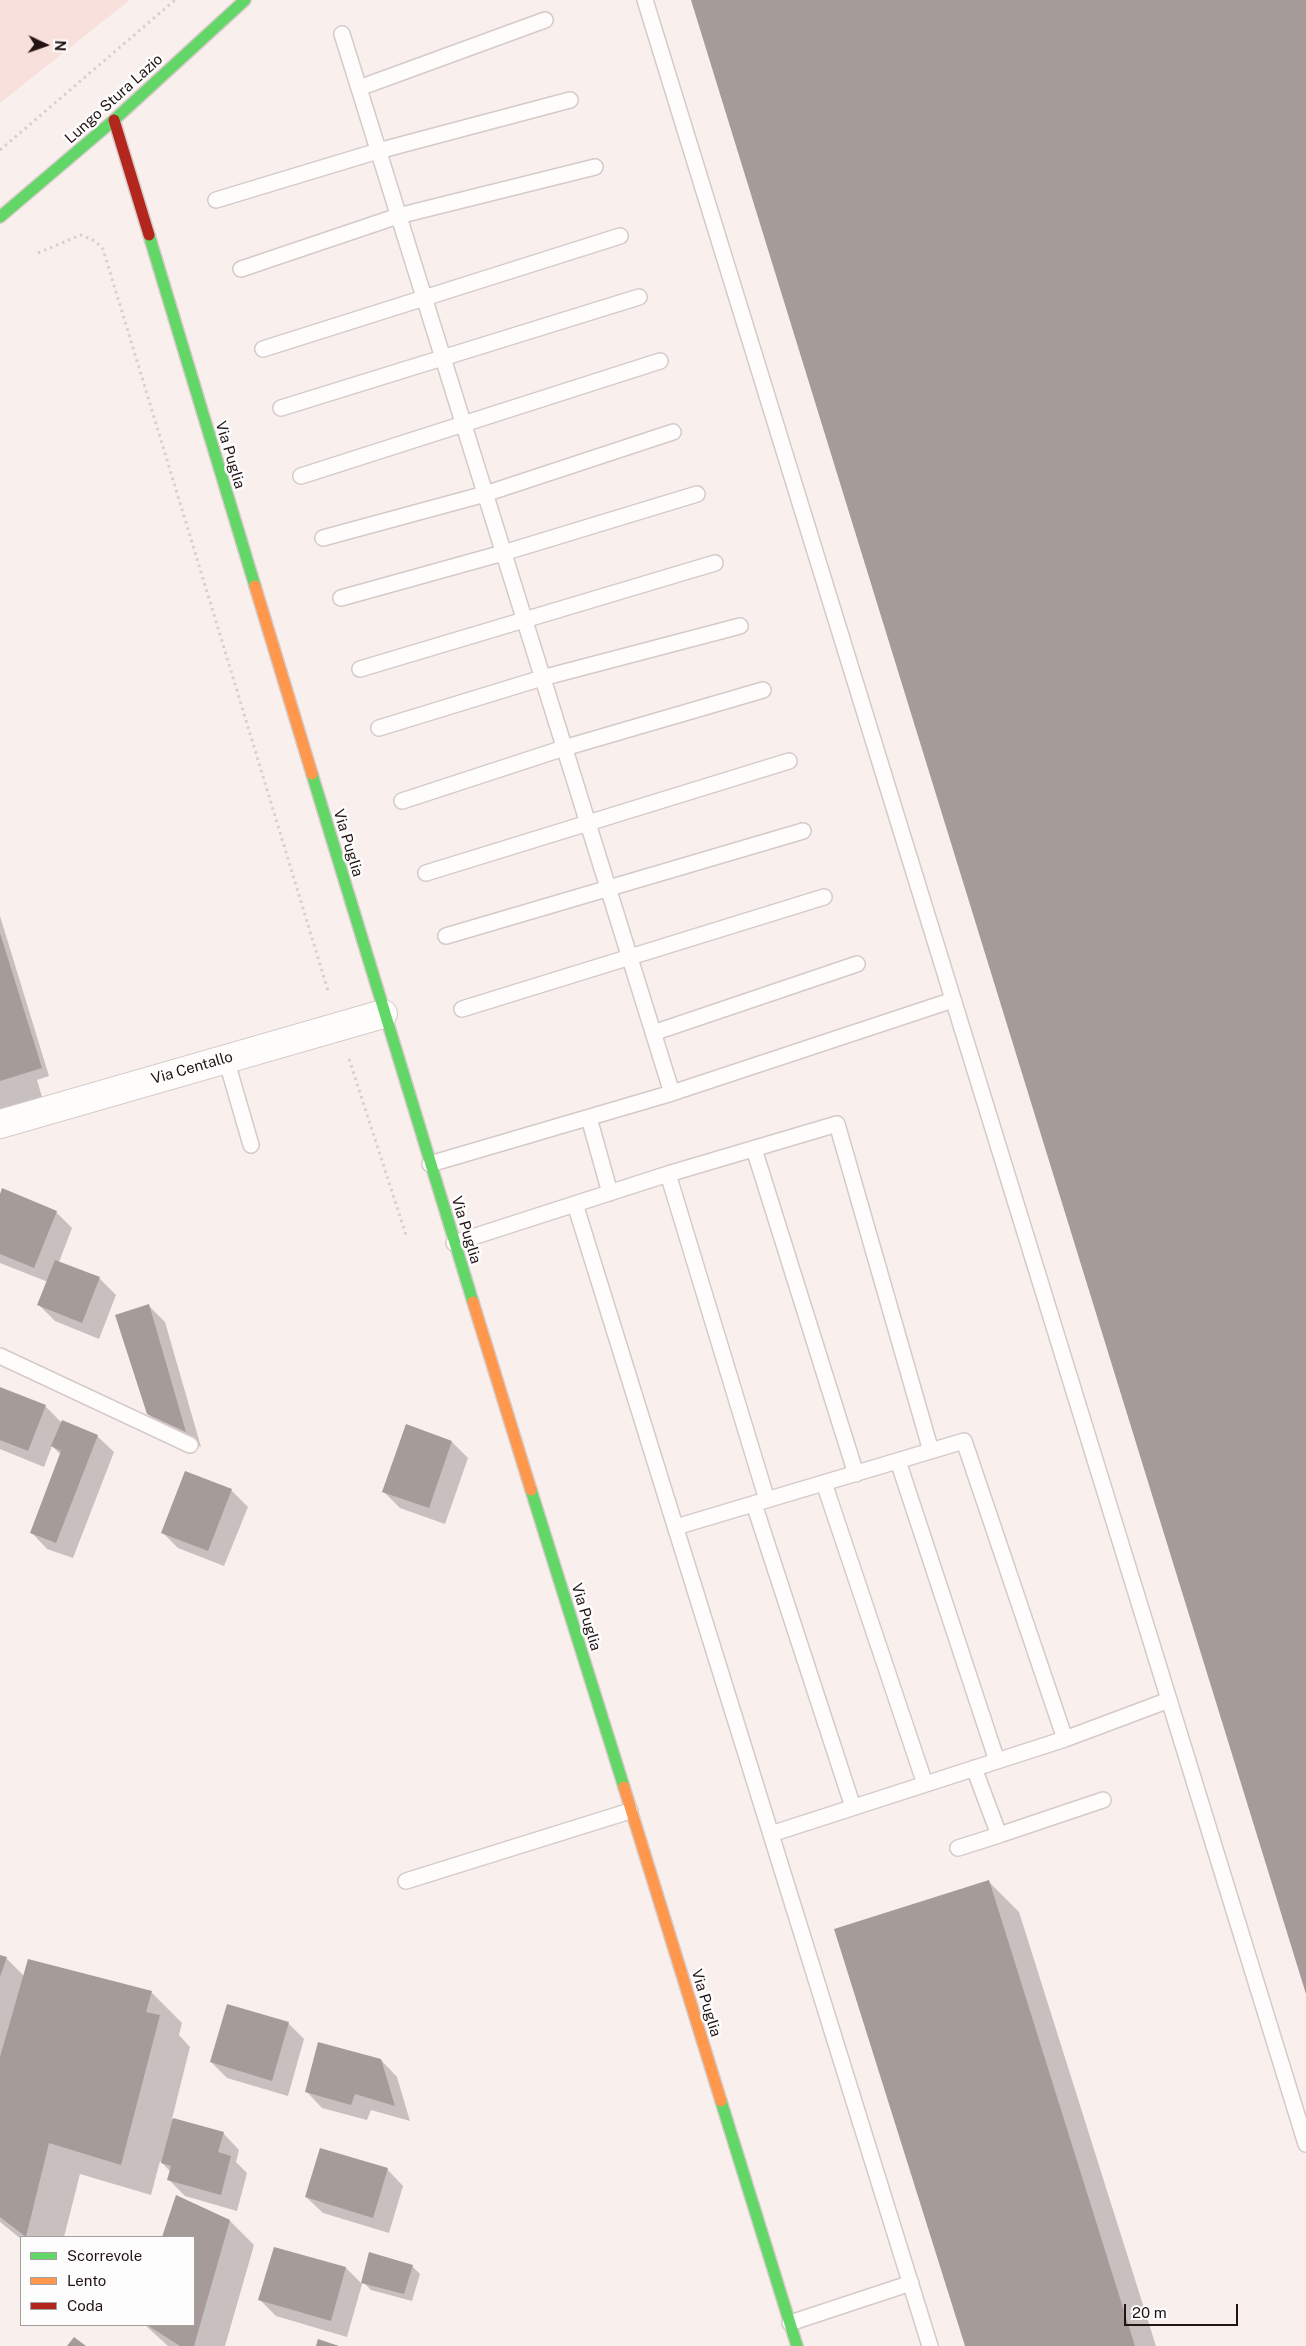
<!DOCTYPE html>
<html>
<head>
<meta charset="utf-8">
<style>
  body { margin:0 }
  #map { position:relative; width:1306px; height:2346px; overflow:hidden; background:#f9f0ee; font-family:"Public Sans",sans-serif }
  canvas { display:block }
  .legend { position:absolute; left:20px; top:2236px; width:175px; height:90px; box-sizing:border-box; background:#fdfdfd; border:1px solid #a5a09f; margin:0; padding:6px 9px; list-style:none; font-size:15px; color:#221413 }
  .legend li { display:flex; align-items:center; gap:10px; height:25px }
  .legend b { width:25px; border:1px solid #a5a09f }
  .north { position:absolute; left:20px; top:20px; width:50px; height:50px; -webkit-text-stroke:4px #fdfdfd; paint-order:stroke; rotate:93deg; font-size:14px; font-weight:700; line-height:20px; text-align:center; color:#221413 }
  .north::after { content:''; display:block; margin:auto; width:18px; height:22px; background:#221413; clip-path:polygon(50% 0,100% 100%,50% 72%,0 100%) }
  .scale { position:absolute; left:1124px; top:2304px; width:114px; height:22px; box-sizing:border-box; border:2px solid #221413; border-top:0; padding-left:6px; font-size:15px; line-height:18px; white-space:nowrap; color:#221413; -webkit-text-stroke:4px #fdfdfd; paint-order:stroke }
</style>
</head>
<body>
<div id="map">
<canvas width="1306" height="2346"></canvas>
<ul class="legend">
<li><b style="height:6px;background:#63d668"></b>Scorrevole</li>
<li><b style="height:6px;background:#ff974d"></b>Lento</li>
<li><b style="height:6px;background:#b3261e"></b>Coda</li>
</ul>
<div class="north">N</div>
<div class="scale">20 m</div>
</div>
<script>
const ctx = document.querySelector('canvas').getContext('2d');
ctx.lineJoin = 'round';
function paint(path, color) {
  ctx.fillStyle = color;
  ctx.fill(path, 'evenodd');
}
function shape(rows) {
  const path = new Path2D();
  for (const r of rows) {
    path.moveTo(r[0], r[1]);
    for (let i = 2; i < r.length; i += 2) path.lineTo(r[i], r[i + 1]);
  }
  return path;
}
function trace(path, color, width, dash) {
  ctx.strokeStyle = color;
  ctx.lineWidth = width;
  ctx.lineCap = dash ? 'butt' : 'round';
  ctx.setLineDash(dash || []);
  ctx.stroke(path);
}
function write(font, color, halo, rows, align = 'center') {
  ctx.font = font + ' "Public Sans",sans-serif';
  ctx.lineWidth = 5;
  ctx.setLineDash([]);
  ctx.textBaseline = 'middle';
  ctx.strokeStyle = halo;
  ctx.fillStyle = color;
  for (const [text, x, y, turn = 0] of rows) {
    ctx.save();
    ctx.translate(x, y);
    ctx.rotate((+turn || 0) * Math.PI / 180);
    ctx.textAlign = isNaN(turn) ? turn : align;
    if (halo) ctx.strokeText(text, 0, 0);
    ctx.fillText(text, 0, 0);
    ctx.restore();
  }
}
paint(shape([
  [0,0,130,0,0,103]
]), '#f8e0dd');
paint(shape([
  [0,916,49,1076,37,1080,45,1107,0,1121],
  [0,1197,56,1212,72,1228,59,1262,99,1278,116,1295,99,1339,55,1321,39,1305,48,1282,0,1263],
  [149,1306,165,1322,201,1447,164,1430,148,1414],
  [0,1389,45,1406,62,1423,97,1436,114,1452,73,1558,47,1549,31,1532,61,1455,52,1446,44,1467,0,1449],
  [452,1442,468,1458,445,1524,400,1508,384,1492],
  [231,1490,248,1507,224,1566,178,1548,162,1532],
  [988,1881,1019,1912,1156,2346,966,2346],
  [0,1957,6,1958,24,1976,151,1992,182,2023,179,2035,190,2047,172,2119,223,2133,239,2150,236,2162,247,2173,237,2211,185,2196,169,2180,171,2172,160,2161,151,2195,80,2174,64,2237,21,2239,0,2222],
  [288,2023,304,2039,288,2096,227,2078,211,2062],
  [381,2060,397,2077,410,2121,371,2110,367,2120,322,2108,306,2091],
  [387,2169,403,2186,389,2233,323,2213,306,2197],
  [177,2197,230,2221,254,2245,225,2346,168,2346,145,2325,194,2325,194,2237,164,2237],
  [412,2266,420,2274,412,2301,371,2290,363,2282],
  [346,2268,362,2284,347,2337,276,2316,260,2300]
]), '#0003');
paint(shape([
  [691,0,1306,0,1306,1994],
  [0,933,42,1068,0,1081],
  [2,1188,57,1211,34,1268,0,1254,0,1194],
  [55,1260,100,1277,82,1323,37,1305],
  [149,1304,186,1432,147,1414,115,1315],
  [0,1387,46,1405,28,1451,0,1440],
  [62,1420,98,1435,56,1543,30,1533,61,1451,51,1446],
  [406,1424,452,1441,429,1508,382,1492],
  [185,1471,232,1489,208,1551,161,1533],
  [989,1880,1135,2346,965,2346,834,1929],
  [0,1955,7,1957,0,1977],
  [28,1959,152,1991,146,2012,160,2015,121,2165,49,2143,26,2237,0,2217,0,2057],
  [227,2004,289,2022,272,2081,210,2062],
  [318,2042,381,2059,395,2106,355,2094,351,2105,305,2092],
  [173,2118,224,2132,218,2152,231,2156,221,2195,167,2180,171,2166,161,2163],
  [320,2148,388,2168,373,2218,305,2197],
  [176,2195,230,2220,194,2346,180,2346,147,2325,194,2325,194,2237,162,2237],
  [274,2247,346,2267,331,2321,258,2300],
  [369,2252,413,2265,404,2294,361,2283],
  [74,2337,86,2346,67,2346],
  [318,2339,339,2346,316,2346]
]), '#a59b99');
const lane = shape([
  [645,0,1306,2144],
  [342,34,672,1093],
  [359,88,545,20],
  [216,200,378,151,570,100],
  [241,269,398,216,595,167],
  [263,349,620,236],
  [281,408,639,297],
  [301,476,660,361],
  [323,538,485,494,673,432],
  [341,598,503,553,697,494],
  [360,669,715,563],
  [379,728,542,678,740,626],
  [402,801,564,748,763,690],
  [426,873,789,761],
  [446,936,803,831],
  [462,1009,824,897],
  [653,1033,857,964],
  [226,1059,251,1145],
  [589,1118,610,1193],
  [754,1149,856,1474],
  [430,1164,672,1093,953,1000],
  [668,1174,767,1500],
  [575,1204,930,2346],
  [454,1243,668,1174,837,1124,931,1451],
  [0,1356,190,1445],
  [898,1461,997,1761],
  [824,1483,925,1784],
  [754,1504,853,1807],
  [676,1527,964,1441,1065,1739],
  [974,1768,999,1835,1103,1800],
  [771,1834,1065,1739,1169,1700],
  [958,1848,999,1835],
  [406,1881,630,1811],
  [790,2323,911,2283]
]);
const street = shape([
  [0,1124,383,1014]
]);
const fast = shape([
  [0,217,114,120,245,0],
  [149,235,255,586],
  [312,774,473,1302],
  [531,1490,624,1787],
  [721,2101,797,2346]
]);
const slow = shape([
  [255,586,312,774],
  [473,1302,531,1490],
  [624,1787,721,2101]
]);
const jam = shape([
  [114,120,149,235]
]);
trace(lane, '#d6cac8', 18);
trace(street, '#d6cac8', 30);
trace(fast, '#d6cac8', 14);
trace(slow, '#d6cac8', 14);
trace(jam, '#d6cac8', 14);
trace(shape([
  [0,150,175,0],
  [38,253,81,235,95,241,103,249,329,994],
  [349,1059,407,1238]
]), '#d4d1cf', 3, [2.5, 4]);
trace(lane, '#fefdfc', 15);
trace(street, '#fefdfc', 28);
trace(fast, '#63d668', 11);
trace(slow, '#ff974d', 11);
trace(jam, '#b3261e', 11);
write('15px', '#221413', '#fdfdfd', [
  ["Lungo Stura Lazio",114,99,-42],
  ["Via Puglia",230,455,73],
  ["Via Puglia",348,843,73],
  ["Via Centallo",192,1068,-16],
  ["Via Puglia",466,1230,73],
  ["Via Puglia",586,1617,73],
  ["Via Puglia",706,2003,73]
]);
</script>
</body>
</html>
